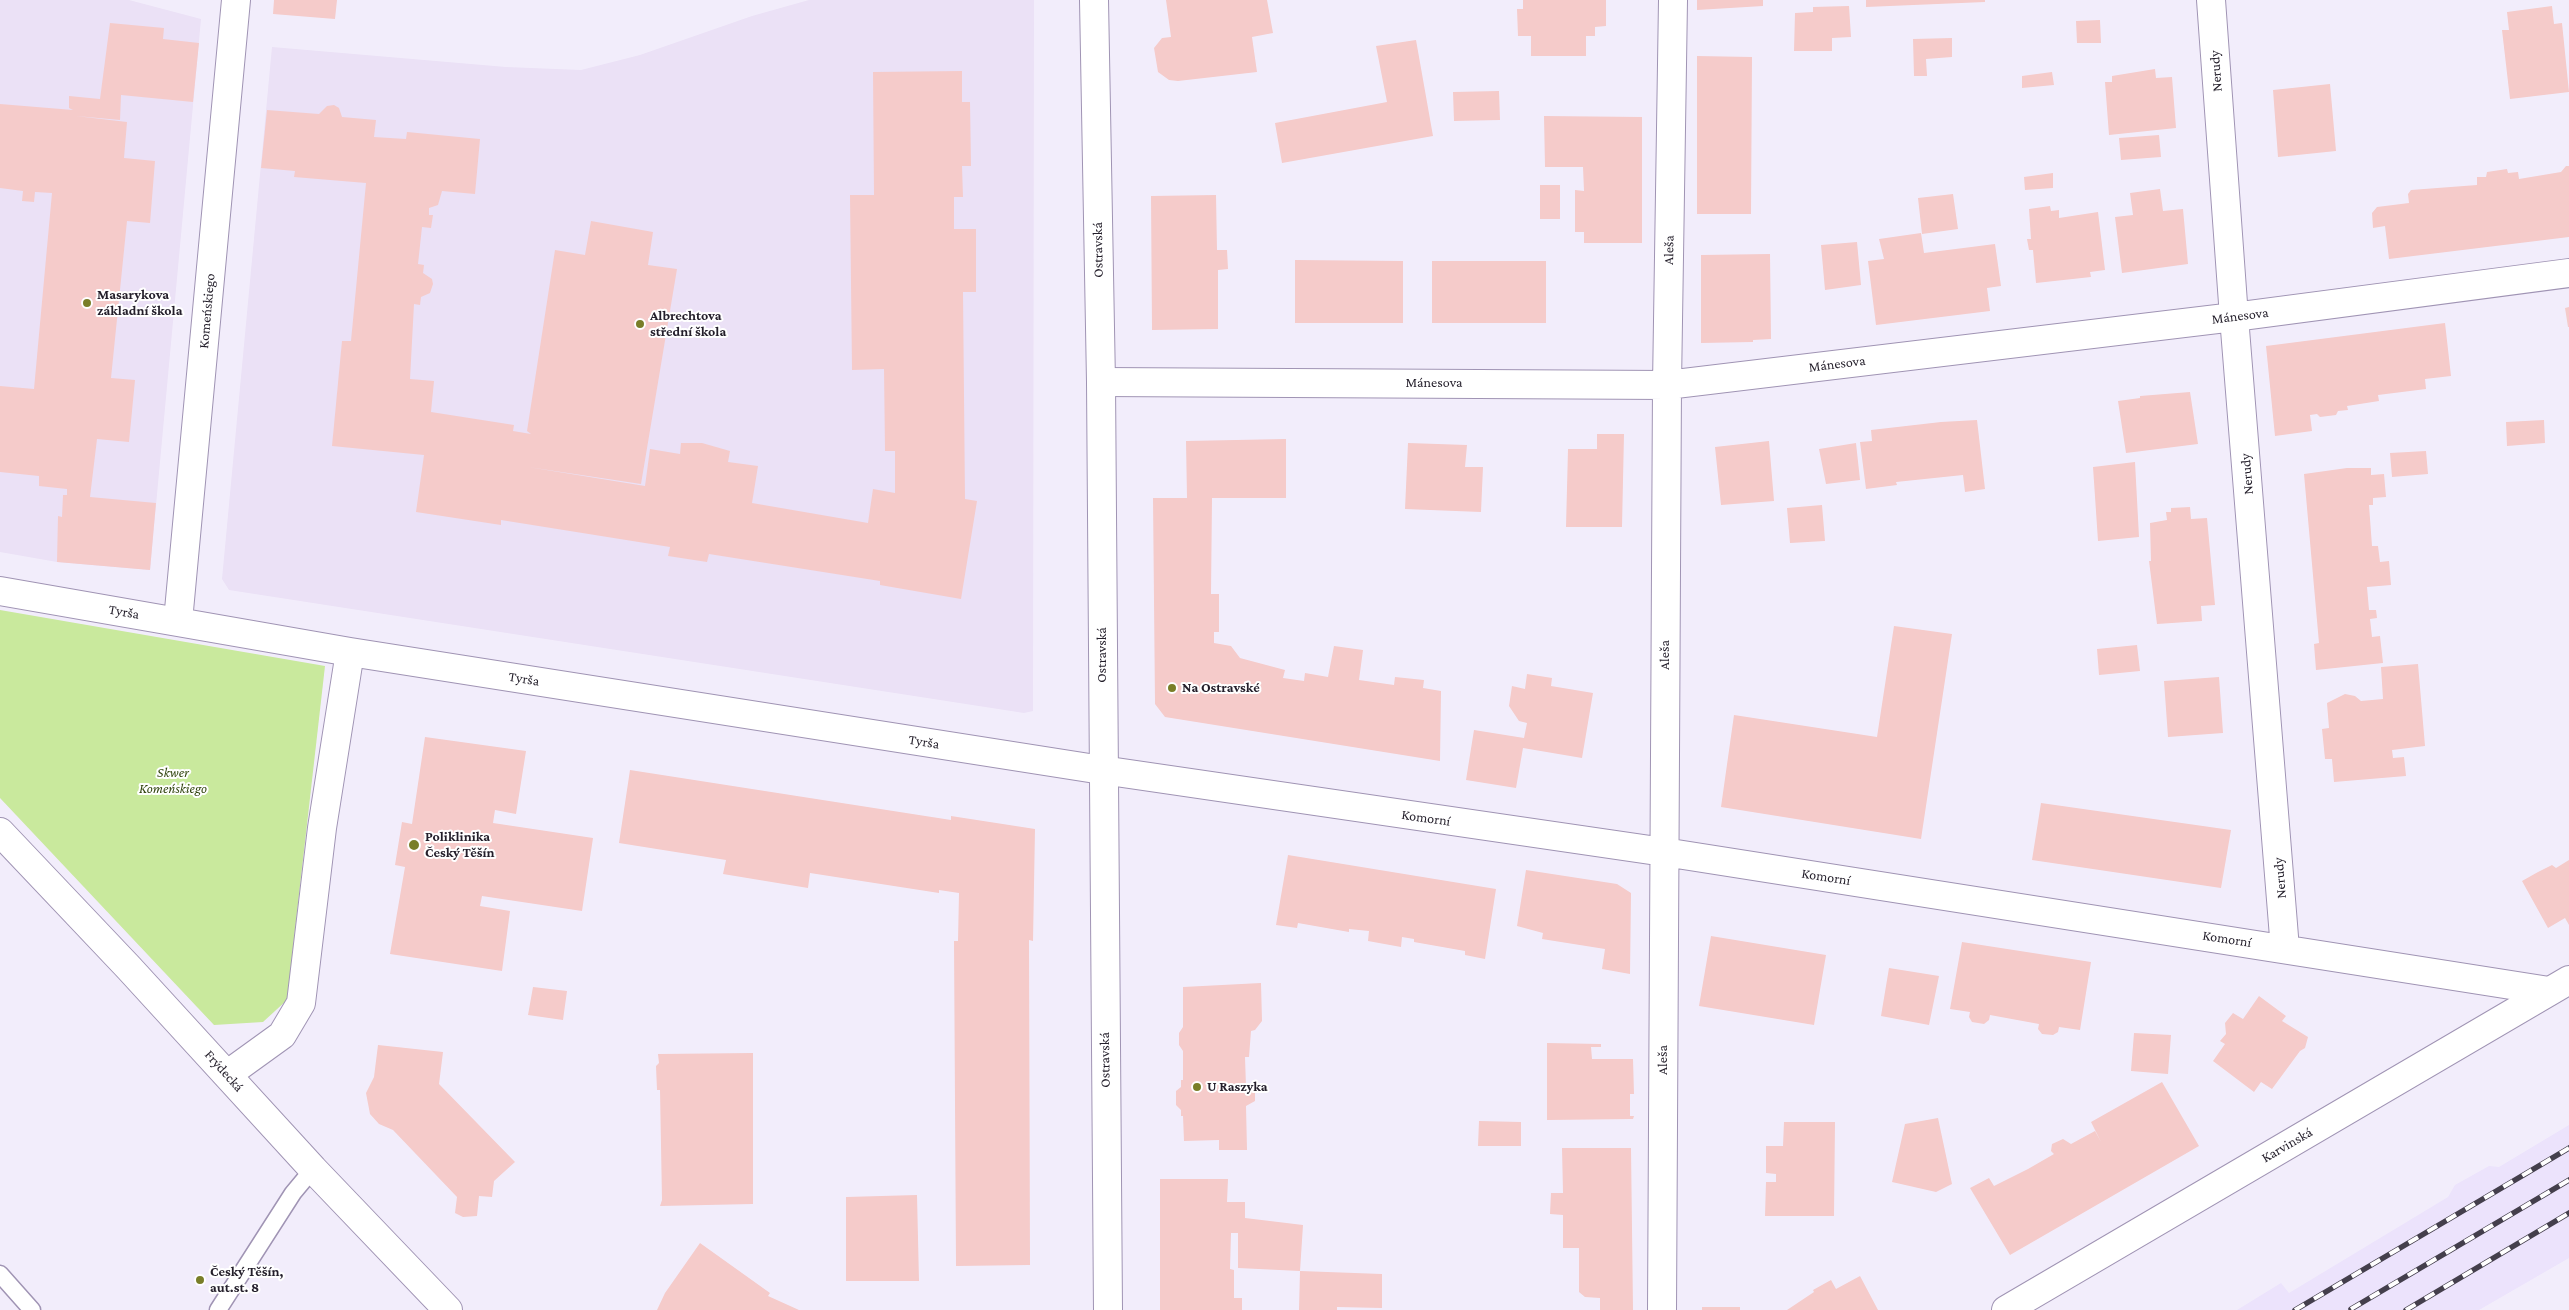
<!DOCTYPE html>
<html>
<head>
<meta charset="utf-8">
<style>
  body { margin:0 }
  canvas { display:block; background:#f2edfb }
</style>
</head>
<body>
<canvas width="2569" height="1310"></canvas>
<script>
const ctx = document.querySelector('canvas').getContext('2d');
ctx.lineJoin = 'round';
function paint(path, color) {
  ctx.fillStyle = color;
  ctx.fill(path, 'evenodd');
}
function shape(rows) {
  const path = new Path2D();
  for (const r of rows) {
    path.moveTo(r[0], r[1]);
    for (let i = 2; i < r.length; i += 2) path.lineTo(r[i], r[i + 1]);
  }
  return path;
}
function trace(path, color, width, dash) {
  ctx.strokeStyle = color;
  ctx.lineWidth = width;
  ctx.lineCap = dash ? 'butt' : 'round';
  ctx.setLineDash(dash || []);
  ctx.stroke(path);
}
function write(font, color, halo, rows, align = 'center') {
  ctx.font = font + ' "Crimson Pro",serif';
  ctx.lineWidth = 4;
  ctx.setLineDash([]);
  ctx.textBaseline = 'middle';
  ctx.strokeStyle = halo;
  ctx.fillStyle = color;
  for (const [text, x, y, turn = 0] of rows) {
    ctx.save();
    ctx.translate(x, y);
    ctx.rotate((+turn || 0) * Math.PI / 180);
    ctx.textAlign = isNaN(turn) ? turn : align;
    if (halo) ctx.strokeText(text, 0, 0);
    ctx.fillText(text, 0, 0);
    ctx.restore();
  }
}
paint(shape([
  [2569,1125,2569,1258,2479,1310,2237,1310,2281,1283,2289,1293,2448,1197,2455,1185,2489,1166,2499,1167]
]), '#ece3fc');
paint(shape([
  [0,0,129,0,201,19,150,570,57,562,0,552],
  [809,0,1034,0,1033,711,1024,713,229,590,222,579,272,47,506,67,581,70,640,55,752,16]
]), '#ebe1f6');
paint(shape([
  [0,610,325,666,287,1000,263,1022,214,1025,0,798]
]), '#c9e99d');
paint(shape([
  [274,0,337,0,335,19,273,14],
  [1166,0,1267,0,1273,33,1252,37,1257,72,1178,81,1169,80,1158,72,1154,48,1162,38,1171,37],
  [1523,0,1606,0,1606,26,1595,27,1595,36,1586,36,1586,56,1531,56,1531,36,1518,36,1517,9,1523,9],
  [1697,0,1763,0,1763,6,1697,10],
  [1866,0,1985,0,1985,2,1866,7],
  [1849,6,1851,37,1832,38,1832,51,1794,51,1795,13,1813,12,1813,7],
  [2552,6,2554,24,2562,23,2569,92,2510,99,2502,30,2509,30,2507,12],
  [2100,20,2101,43,2077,43,2076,21],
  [110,23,164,28,163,39,199,43,193,102,121,95,120,120,76,116,127,122,124,158,155,161,150,223,127,221,111,378,135,380,129,442,97,439,90,497,156,503,150,570,57,562,58,516,62,517,63,495,67,495,67,489,39,486,39,476,0,472,0,386,34,389,52,193,35,192,34,202,22,201,23,191,0,188,0,104,73,110,69,108,69,96,100,99],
  [1952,38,1952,57,1926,59,1927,76,1914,76,1913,39],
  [1416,40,1433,136,1282,163,1275,123,1387,102,1376,46],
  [1697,56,1752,57,1751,214,1697,214],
  [2155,69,2156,78,2172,77,2176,128,2109,135,2105,82,2112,82,2112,76],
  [962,71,962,102,970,102,971,166,962,166,963,197,954,197,954,229,976,229,976,292,963,292,965,499,977,501,961,599,880,585,880,581,709,554,707,562,668,556,670,547,501,520,501,525,416,512,424,455,332,446,342,341,351,341,366,183,294,177,295,171,261,168,267,110,319,114,327,106,334,105,339,108,342,117,376,120,374,137,406,139,407,132,480,139,475,194,442,191,438,205,429,208,429,215,433,215,431,228,422,227,418,264,424,265,423,273,432,279,433,284,430,293,421,297,420,305,414,304,410,379,434,381,431,412,514,425,513,431,531,434,527,431,555,250,585,255,591,221,653,232,648,265,677,269,641,484,528,467,645,486,650,449,680,454,681,443,702,443,730,451,728,462,758,466,752,503,868,523,873,489,895,493,895,451,885,451,884,369,852,370,850,195,874,195,873,72],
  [2052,72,2054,85,2022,88,2022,76],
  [2330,84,2336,151,2278,157,2273,90],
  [1499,91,1500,120,1454,121,1453,92],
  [1544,116,1642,117,1642,243,1584,243,1584,232,1575,232,1575,190,1584,191,1583,167,1545,167],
  [2159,135,2161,157,2121,160,2119,138],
  [2566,166,2569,166,2569,237,2389,259,2385,226,2373,228,2372,213,2377,207,2409,203,2408,194,2411,190,2477,185,2477,177,2486,177,2487,172,2507,169,2508,173,2518,172,2519,179,2561,172],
  [2053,173,2053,188,2025,190,2024,177],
  [1540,185,1560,185,1560,219,1540,219],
  [2160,189,2163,211,2183,209,2188,264,2122,273,2115,217,2133,215,2130,193],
  [1953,194,1958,229,1922,234,1918,198],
  [1216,195,1217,250,1227,250,1228,269,1218,270,1218,329,1152,330,1151,196],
  [2050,206,2051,211,2059,210,2059,218,2098,212,2105,270,2090,272,2091,277,2036,283,2033,250,2029,250,2027,239,2031,239,2029,209],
  [1921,233,1924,253,1995,244,2001,286,1987,288,1990,311,1876,325,1868,261,1884,259,1879,239],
  [1857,242,1861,285,1825,290,1821,245],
  [1770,254,1771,339,1753,340,1753,342,1701,343,1701,255],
  [1295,260,1403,261,1403,323,1295,323],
  [1432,261,1546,261,1546,323,1432,323],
  [2569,307,2569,327,2568,327,2565,308],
  [2445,323,2451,376,2425,379,2426,389,2378,395,2379,401,2347,406,2348,410,2338,411,2336,415,2320,417,2317,414,2310,415,2312,431,2275,436,2266,346],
  [2190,392,2198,444,2126,453,2118,401,2140,398,2140,396],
  [1977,420,1985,489,1965,492,1963,475,1896,482,1897,485,1866,489,1860,442,1872,441,1871,430,1941,422],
  [2544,420,2545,443,2507,446,2506,422],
  [1597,434,1624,434,1622,527,1566,527,1568,449,1597,449],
  [1286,439,1286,498,1212,498,1211,594,1219,594,1219,632,1214,632,1214,643,1231,646,1240,658,1285,670,1283,678,1304,681,1305,673,1328,677,1334,646,1363,650,1359,680,1394,685,1395,677,1424,680,1423,688,1441,691,1440,761,1165,717,1155,704,1153,498,1187,498,1186,441],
  [1769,441,1774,501,1721,505,1715,447],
  [1408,443,1467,445,1465,467,1483,467,1481,512,1405,509],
  [1856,443,1860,480,1826,484,1819,449],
  [2426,451,2428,474,2392,477,2390,453],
  [2135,462,2139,537,2098,541,2093,467],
  [2347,468,2371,468,2371,475,2384,474,2386,497,2373,498,2373,505,2369,505,2372,546,2378,546,2380,562,2389,561,2391,585,2367,587,2369,610,2376,610,2377,618,2370,619,2372,637,2380,636,2383,663,2316,670,2314,644,2319,643,2304,474],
  [1822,505,1825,541,1790,543,1787,508],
  [2190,507,2191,519,2207,518,2215,605,2201,606,2202,621,2157,624,2149,561,2151,561,2150,523,2167,520,2166,512,2171,512,2171,508],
  [1894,626,1952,634,1921,839,1721,807,1734,715,1877,737],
  [2137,645,2140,671,2099,675,2097,649],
  [2418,664,2425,746,2392,750,2393,758,2404,757,2406,776,2334,782,2332,759,2325,759,2322,729,2329,728,2327,703,2345,694,2355,696,2361,701,2383,699,2381,667],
  [1527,674,1552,678,1551,686,1593,693,1582,758,1523,748,1516,788,1466,780,1474,730,1524,738,1527,723,1519,721,1509,706,1512,686,1525,689],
  [2219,677,2223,733,2168,737,2164,681],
  [425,737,526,751,516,814,495,810,493,823,593,838,582,911,482,896,480,906,510,911,502,971,390,954,405,867,395,865,402,822,412,824],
  [630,770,951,820,951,816,1035,829,1033,941,1029,940,1030,1265,956,1266,954,941,958,941,959,893,939,890,939,893,810,873,808,888,723,874,726,860,619,843],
  [2041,803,2231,830,2221,888,2032,860],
  [1288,855,1496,889,1485,959,1465,955,1465,951,1414,942,1414,939,1402,937,1401,947,1368,941,1369,931,1349,929,1349,932,1298,923,1297,928,1276,925],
  [2569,860,2569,925,2565,918,2548,928,2522,881,2538,872,2552,865,2556,868],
  [1526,870,1617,884,1631,893,1630,974,1602,969,1605,949,1542,939,1543,933,1517,926],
  [1711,936,1826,955,1814,1025,1699,1006],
  [1962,942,2091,962,2080,1030,2059,1027,2058,1032,2053,1035,2042,1034,2038,1029,2039,1024,1990,1015,1989,1020,1984,1024,1972,1022,1969,1017,1970,1012,1950,1009],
  [1889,968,1939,976,1929,1025,1881,1016],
  [1261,983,1262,1021,1255,1030,1251,1031,1249,1057,1245,1057,1246,1087,1255,1093,1255,1101,1246,1106,1247,1150,1219,1150,1219,1140,1184,1141,1183,1116,1181,1116,1181,1110,1176,1105,1176,1091,1181,1087,1181,1080,1183,1080,1183,1051,1179,1045,1179,1033,1183,1027,1183,987],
  [533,987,567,991,563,1020,528,1015],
  [2259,996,2286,1016,2282,1021,2308,1037,2305,1048,2300,1051,2272,1089,2261,1082,2254,1092,2213,1061,2225,1044,2220,1041,2226,1034,2225,1023,2233,1013,2243,1019],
  [2134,1033,2171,1035,2168,1074,2131,1071],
  [1547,1043,1601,1044,1601,1047,1591,1047,1592,1059,1633,1059,1634,1094,1630,1094,1630,1116,1634,1116,1633,1119,1547,1120],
  [378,1045,443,1052,439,1084,515,1162,494,1181,492,1197,479,1196,477,1216,463,1217,455,1213,457,1197,393,1130,379,1124,370,1114,366,1093,374,1077],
  [753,1053,753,1204,660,1206,662,1200,660,1090,657,1090,656,1066,659,1063,658,1054],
  [2162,1082,2199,1146,2010,1255,1970,1188,1989,1178,1994,1186,2028,1169,2054,1154,2051,1151,2052,1144,2063,1139,2071,1144,2095,1131,2101,1142,2091,1122],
  [1938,1118,1952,1184,1936,1192,1892,1182,1905,1124],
  [1479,1121,1521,1122,1521,1146,1478,1146],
  [1784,1122,1835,1122,1834,1216,1765,1216,1766,1182,1776,1182,1776,1174,1766,1173,1766,1146,1783,1146],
  [1562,1148,1631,1148,1633,1310,1600,1310,1600,1298,1585,1297,1579,1292,1579,1248,1563,1248,1563,1215,1550,1214,1551,1193,1563,1193],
  [1160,1179,1228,1179,1227,1202,1245,1202,1245,1218,1303,1225,1300,1271,1382,1274,1382,1308,1337,1307,1337,1310,1299,1310,1300,1271,1238,1268,1238,1233,1231,1233,1230,1269,1234,1270,1234,1298,1242,1298,1242,1310,1160,1310],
  [917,1195,919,1281,846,1281,846,1197],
  [700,1243,770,1293,768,1296,799,1310,657,1310,665,1293],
  [1860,1276,1878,1310,1787,1310,1814,1292,1813,1290,1831,1280,1836,1289],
  [1702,1307,1740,1307,1740,1310,1702,1310]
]), '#f5cbca');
const lane = shape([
  [0,1274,32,1310],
  [218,1310,293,1193,313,1169]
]);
const street = shape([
  [2211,0,2234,317,2285,949],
  [1101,382,1667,385,2234,317,2569,273],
  [0,591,350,652,1102,770,1664,852,2549,991],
  [178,621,236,0],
  [228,1074,282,1035,301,1003,322,828,350,652],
  [1662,1310,1667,385,1673,0]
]);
const secondary = shape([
  [1094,0,1101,382,1108,1310],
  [0,832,129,968,313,1169,448,1310],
  [2006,1310,2569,980]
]);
trace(lane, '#a094b4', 19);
trace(street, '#a094b4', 30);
trace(secondary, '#a094b4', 30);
trace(lane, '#fff', 16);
trace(street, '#fff', 28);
trace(secondary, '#fff', 28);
const rail = shape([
  [2351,1309,2569,1180],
  [2295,1310,2569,1148],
  [2406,1310,2569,1213]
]);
trace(rail, '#443f4c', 5.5);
trace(rail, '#fff', 4, [11]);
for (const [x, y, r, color] of [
  [87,303,5,"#797e28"],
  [640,324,5,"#797e28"],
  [1172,688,5,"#797e28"],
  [414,845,6,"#797e28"],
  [1197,1087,5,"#797e28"],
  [200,1280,5,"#797e28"]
]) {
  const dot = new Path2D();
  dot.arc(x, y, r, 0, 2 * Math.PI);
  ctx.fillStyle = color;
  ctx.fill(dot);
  trace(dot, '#fff', 2);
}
write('14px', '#231e2a', '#fff', [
  ["Nerudy",2216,71,-94],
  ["Ostravská",1098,250,-91],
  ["Aleša",1669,250,-89],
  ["Komeńskiego",207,311,-85],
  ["Mánesova",2240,316,-7],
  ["Mánesova",1837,364,-7],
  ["Mánesova",1434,383],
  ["Nerudy",2247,474,-95],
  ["Tyrša",124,612,10],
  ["Ostravská",1102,655,-90],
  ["Aleša",1665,655,-90],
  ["Tyrša",524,679,9],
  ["Tyrša",924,742,9],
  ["Komorní",1426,818,8],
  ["Komorní",1826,877,9],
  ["Nerudy",2280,878,-95],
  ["Komorní",2227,939,9],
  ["Ostravská",1105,1060,-91],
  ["Aleša",1663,1060,-90],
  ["Frýdecká",224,1071,48],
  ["Karvinská",2287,1145,-30]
]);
write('bold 14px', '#231e2a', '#fff', [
  ["Masarykova",97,295],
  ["základní škola",97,311],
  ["Albrechtova",650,316],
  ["střední škola",650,332],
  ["Na Ostravské",1182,688],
  ["Poliklinika",425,837],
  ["Český Těšín",425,853],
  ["U Raszyka",1207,1087],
  ["Český Těšín,",210,1272],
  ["aut.st. 8",210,1288]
], 'left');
write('italic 14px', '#31440e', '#fff', [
  ["Skwer",173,773],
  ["Komeńskiego",173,789]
]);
</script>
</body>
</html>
